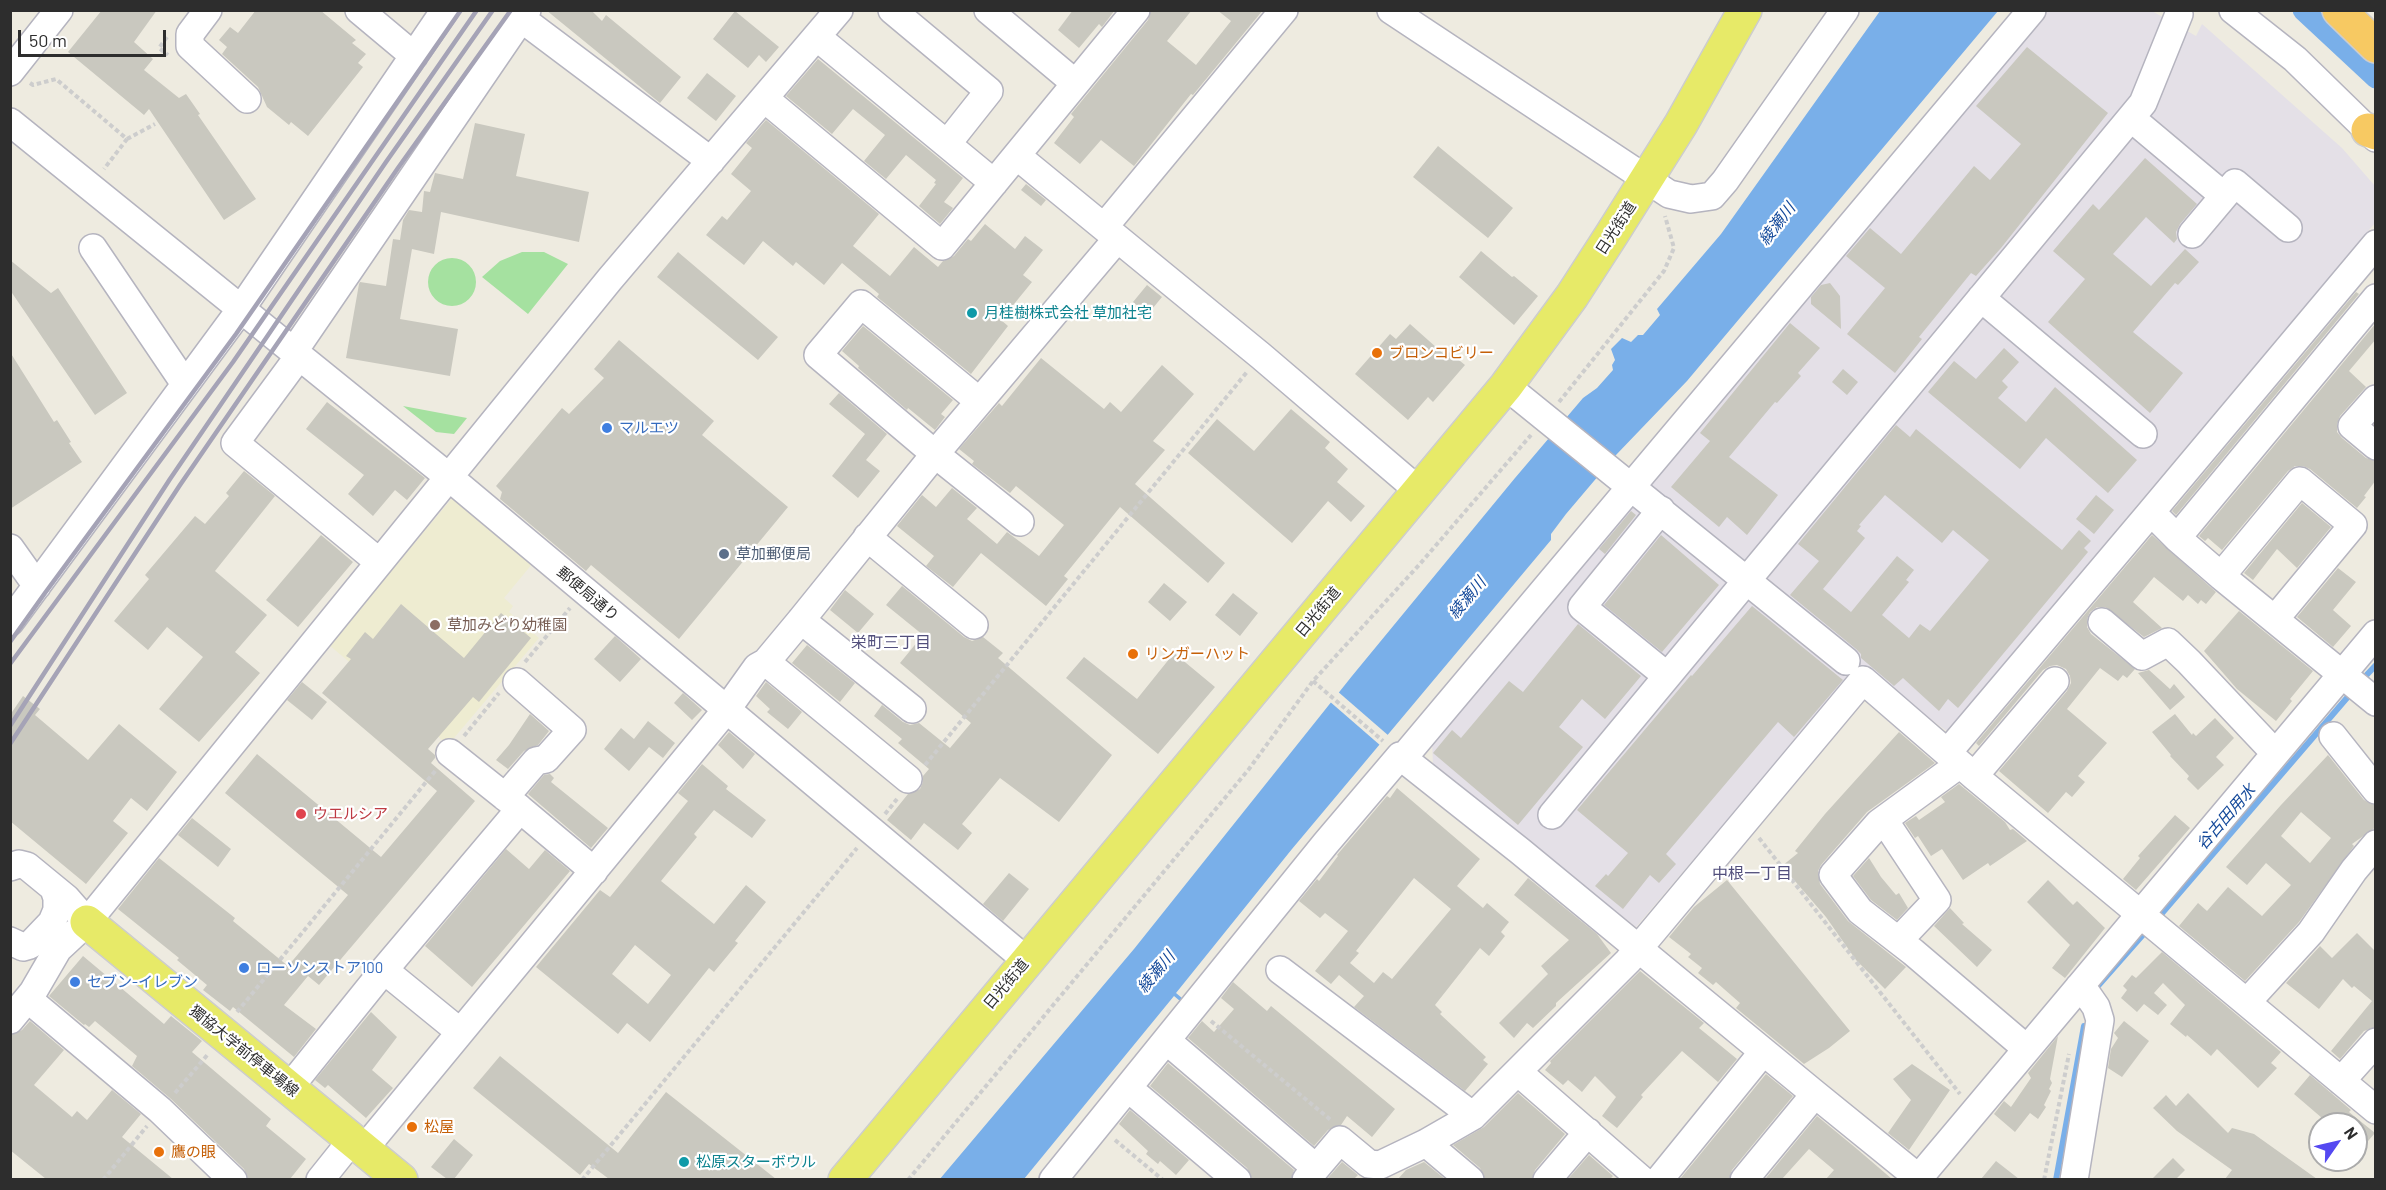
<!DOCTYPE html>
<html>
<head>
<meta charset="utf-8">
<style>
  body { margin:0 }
  #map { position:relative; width:2386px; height:1190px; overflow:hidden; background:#eeebe0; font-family:Barlow,sans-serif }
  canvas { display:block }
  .frame { position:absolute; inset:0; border:12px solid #2d2d2d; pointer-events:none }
  .north { position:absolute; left:2308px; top:1112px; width:60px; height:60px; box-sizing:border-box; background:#fff; border:2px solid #ababab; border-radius:50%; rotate:56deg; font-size:16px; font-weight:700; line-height:24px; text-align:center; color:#2d2d2d }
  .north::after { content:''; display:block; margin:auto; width:21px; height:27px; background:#5549f1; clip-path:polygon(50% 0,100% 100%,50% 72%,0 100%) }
  .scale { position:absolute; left:18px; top:30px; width:148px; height:27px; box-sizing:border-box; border:3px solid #2d2d2d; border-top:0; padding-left:8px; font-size:18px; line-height:21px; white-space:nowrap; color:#2d2d2d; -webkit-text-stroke:4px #fff; paint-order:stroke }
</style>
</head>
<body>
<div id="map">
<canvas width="2386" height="1190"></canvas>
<div class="frame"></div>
<div class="north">N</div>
<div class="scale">50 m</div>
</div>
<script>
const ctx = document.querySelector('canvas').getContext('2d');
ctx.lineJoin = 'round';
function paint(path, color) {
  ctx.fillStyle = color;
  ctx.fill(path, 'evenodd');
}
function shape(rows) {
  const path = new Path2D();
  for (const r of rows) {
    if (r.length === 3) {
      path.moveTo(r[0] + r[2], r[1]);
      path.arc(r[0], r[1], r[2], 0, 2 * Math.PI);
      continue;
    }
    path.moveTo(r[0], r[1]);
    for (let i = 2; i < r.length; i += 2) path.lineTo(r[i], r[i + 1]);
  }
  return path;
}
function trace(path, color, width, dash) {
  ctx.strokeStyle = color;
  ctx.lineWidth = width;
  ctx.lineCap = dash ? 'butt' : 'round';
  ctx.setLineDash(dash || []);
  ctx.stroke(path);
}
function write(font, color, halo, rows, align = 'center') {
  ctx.font = font + ' Barlow,"Noto Sans JP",sans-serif';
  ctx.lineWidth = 4.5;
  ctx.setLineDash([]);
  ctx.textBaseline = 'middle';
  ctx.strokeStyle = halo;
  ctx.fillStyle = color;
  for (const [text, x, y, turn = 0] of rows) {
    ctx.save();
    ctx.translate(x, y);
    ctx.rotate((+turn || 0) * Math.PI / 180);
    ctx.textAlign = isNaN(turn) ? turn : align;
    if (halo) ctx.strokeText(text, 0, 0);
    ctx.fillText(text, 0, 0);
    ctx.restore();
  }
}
paint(shape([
  [2046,11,2152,11,2196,36,2202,24,2342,148,2375,186,2375,223,1947,731,1857,667,1636,927,1433,765,1432,741]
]), '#e4e0e7');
paint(shape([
  [454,496,533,563,504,598,513,606,509,612,539,638,448,745,329,645]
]), '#eeecd1');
paint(shape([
  [522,252,544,252,568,264,528,314,482,277,500,261],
  [452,282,24],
  [403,406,467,418,454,434,436,432]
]), '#a5e1a0');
paint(shape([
  [1880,11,1998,11,1687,381,1616,455,1566,514,1551,534,1551,540,1292,849,1176,993,1182,998,1180,1001,1174,996,1024,1179,939,1180,1134,949,1352,676,1515,478,1583,398,1597,388,1613,370,1612,365,1615,360,1611,349,1622,338,1631,342,1638,335,1643,335,1660,315,1657,309,1721,234]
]), '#79afe9');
paint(shape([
  [1336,690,1389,736,1381,746,1328,700]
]), '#eeebe0');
trace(shape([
  [2360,682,2376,665],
  [2157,919,2352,692],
  [2097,987,2148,929],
  [2056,1180,2084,1026]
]), '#79afe9', 6);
trace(shape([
  [2303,10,2376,78]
]), '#79afe9', 21);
paint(shape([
  [102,10,157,10,134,42,153,59,144,70,179,98,186,94,200,114,198,115,256,199,224,220,149,109,144,115,68,52],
  [256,10,320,10,356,40,352,43,366,54,358,63,363,67,308,136,291,122,289,125,267,107,258,87,222,54,227,47,219,40,230,27,238,33],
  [546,10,591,10,602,21,606,15,681,77,660,103],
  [1073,10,1115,10,1102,27,1099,24,1079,48,1058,30],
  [1151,10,1192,10,1167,41,1196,65,1231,21,1217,10,1263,10,1193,95,1191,94,1134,166,1101,140,1080,164,1054,143,1074,117,1071,114,1148,20],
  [735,11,779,47,766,62,759,55,748,68,713,39],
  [2027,47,2108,113,2001,248,1976,276,1971,273,1919,337,1922,339,1895,373,1847,334,1885,288,1846,256,1870,228,1901,254,1974,166,1990,180,2021,144,1976,106],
  [818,59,963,178,944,202,953,208,940,224,919,206,936,184,934,183,936,180,906,155,886,179,864,161,885,135,853,109,832,134,786,96],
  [707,73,736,96,716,121,687,98],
  [766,120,879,214,853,246,890,276,914,247,938,267,943,261,954,256,968,239,971,241,985,224,1015,249,1025,236,1043,250,1023,275,1032,282,1001,320,1008,326,971,374,877,297,879,294,842,263,824,285,796,262,793,266,763,241,744,265,706,235,722,216,727,220,751,191,731,174,752,148,746,143],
  [475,123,525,134,516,176,589,192,579,242,441,212,434,254,412,249,400,319,458,329,450,376,346,358,359,284,360,282,386,286,393,239,400,240,403,220,409,210,422,212,424,191,430,192,435,173,463,179],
  [1438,146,1513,208,1488,238,1413,177],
  [2145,158,2197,204,2180,224,2176,232,2177,239,2174,243,2146,217,2113,254,2151,286,2185,249,2199,262,2178,285,2175,283,2133,332,2183,373,2150,413,2048,322,2085,279,2053,251,2093,204,2099,210],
  [1026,184,1046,200,1041,206,1021,190],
  [1481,251,1512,277,1514,276,1538,296,1514,325,1459,277],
  [678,252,778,337,758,360,657,277],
  [10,260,51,293,58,288,127,393,95,415,10,290],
  [1830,283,1840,296,1841,329,1811,304,1811,297,1821,285],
  [1147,285,1162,297,1148,314,1133,302],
  [2356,292,2359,294,2176,515,2172,511],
  [1790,323,1820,348,1798,373,1801,376,1777,403,1775,402,1729,457,1778,495,1747,535,1727,517,1719,527,1671,487,1710,441,1700,433],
  [2376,323,2376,339,2349,371,2366,387,2340,416,2337,424,2337,432,2342,438,2366,458,2376,461,2376,480,2364,496,2366,497,2357,508,2310,469,2303,466,2295,466,2288,471,2222,550,2208,538,2205,541,2199,536],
  [1410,324,1446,356,1449,352,1465,365,1433,402,1428,397,1408,420,1355,374,1390,334,1396,339],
  [863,326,953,400,941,414,945,417,935,430,908,408,907,410,858,368,859,366,842,351],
  [619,340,714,421,702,435,788,507,679,639,591,565,586,571,500,499,502,492,496,486,562,408,569,414,604,378,594,369],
  [2004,348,2019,362,2002,381,2008,387,1998,398,2026,422,2055,387,2137,460,2108,493,2046,438,2020,469,1928,392,1954,361,1976,379],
  [10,352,54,422,57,420,71,442,69,443,82,462,10,509],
  [1041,358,1104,409,1110,402,1121,412,1162,365,1194,394,1153,441,1165,450,1135,484,1225,563,1208,583,1120,507,1064,576,1068,579,1046,606,981,553,953,587,926,566,934,556,897,526,922,495,936,507,952,488,977,508,967,519,997,544,1007,532,1039,556,1064,525,1016,486,1010,493,972,464,974,461,959,449,999,403,1002,406],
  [1843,369,1858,382,1847,395,1832,382],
  [839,393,887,434,866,460,880,471,858,498,832,476,865,434,829,404],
  [327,402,425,478,407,500,395,490,373,516,348,494,364,475,306,429],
  [1291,409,1330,442,1325,448,1348,469,1337,482,1365,506,1351,522,1328,501,1292,543,1188,453,1217,419,1254,451],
  [1896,425,1910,437,1916,429,2062,550,2079,530,2091,541,2084,548,2088,552,1958,708,1948,699,1939,711,1903,678,1894,686,1861,658,1861,654,1856,649,1790,595,1819,561,1798,544],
  [1885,495,1942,543,1953,530,1989,560,1930,631,1920,624,1909,638,1882,615,1909,582,1906,580,1914,570,1897,556,1851,612,1823,589,1865,538,1857,531,1861,526,1859,525],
  [244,471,275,496,215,571,267,615,235,652,260,673,199,742,159,709,203,657,167,627,148,650,114,621,149,579,145,575,195,516,205,524,229,496,226,493],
  [2096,495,2114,510,2094,534,2076,519],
  [2302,503,2331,527,2297,568,2277,549,2253,580,2244,573],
  [1631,511,1636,515,1605,554,1599,549],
  [321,535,353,562,298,627,266,600],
  [1661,535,1719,585,1662,652,1604,605],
  [2152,535,2216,592,2206,604,2201,600,2198,604,2188,595,2183,601,2154,577,2133,602,2162,628,2144,637,2105,607,2097,607,2090,612,2087,619,2087,627,2091,634,2135,669,2127,678,2123,675,2118,681,2100,668,2067,709,2107,743,2078,776,2085,782,2072,797,2066,792,2048,813,1999,771,2067,691,2071,683,2070,676,2066,669,2057,665,2050,666,2043,670,1979,746,1976,743],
  [2338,568,2356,582,2333,610,2351,626,2333,647,2297,617],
  [1164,583,1187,602,1170,621,1148,602],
  [902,586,964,637,972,641,983,637,1003,653,998,658,1112,755,1059,822,1000,778,962,824,972,833,958,850,924,823,911,840,887,820,908,794,920,789,923,782,923,776,929,769,898,743,902,739,874,716,882,705,903,722,910,725,919,723,950,748,971,723,900,663,923,635,886,605],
  [845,590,874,614,858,633,830,610],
  [1233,593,1258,613,1240,636,1215,615],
  [401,604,464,658,501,613,531,638,479,702,473,697,428,749,435,755,435,758,431,763,475,801,319,985,308,976,284,1005,316,1029,294,1057,233,1007,230,1011,203,990,207,985,177,960,179,958,118,909,159,858,235,918,233,921,288,966,348,895,225,793,257,754,381,857,437,791,322,693,351,659,346,656,365,632,373,639],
  [1752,606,1843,680,1794,737,1778,722,1666,854,1676,864,1659,883,1650,875,1623,909,1595,886,1606,874,1608,876,1628,853,1577,810,1691,675,1692,676],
  [2239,611,2313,671,2290,699,2292,701,2276,721,2237,689,2204,651],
  [1578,624,1641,676,1605,719,1582,699,1559,727,1583,747,1518,825,1433,753,1452,730,1461,738,1509,681,1523,692],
  [615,636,641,659,620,682,594,659],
  [807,645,855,683,840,702,792,663],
  [1174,653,1215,687,1158,754,1066,678,1084,657,1137,699],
  [2149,670,2170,689,2174,684,2185,697,2170,710,2138,673],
  [302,682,327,702,312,720,287,700],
  [766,682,802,712,788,729,767,712,770,709,756,696],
  [683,693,702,710,692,720,674,703],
  [23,696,40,709,35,715,88,760,119,724,177,772,147,811,131,798,113,821,128,833,86,884,10,821,10,715],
  [530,714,549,731,538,745,524,751,508,769,496,760,509,745],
  [2175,714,2192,735,2193,733,2196,736,2215,718,2234,738,2216,757,2224,765,2198,790,2187,779,2189,776,2170,756,2171,755,2152,732],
  [648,721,675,743,663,758,649,747,629,771,604,749,621,728,634,739],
  [729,732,755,754,743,769,718,745],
  [1899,732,1935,763,1867,812,1821,865,1818,871,1820,884,1848,921,1906,967,1885,989,1856,960,1826,917,1782,866,1798,853,1795,851,1825,814],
  [2328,755,2364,800,2376,806,2376,827,2352,844,2354,846,2299,922,2245,981,2179,926,2198,903,2207,911,2228,887,2262,916,2291,885,2266,863,2247,885,2226,867,2281,805],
  [2301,812,2331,838,2310,863,2281,836],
  [702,764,728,786,726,789,766,820,752,838,714,810,694,834,697,837,661,881,714,924,746,885,766,902,735,941,738,943,714,972,709,968,650,1042,627,1023,618,1034,536,967,600,890,610,897,688,801,678,793],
  [635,945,671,975,648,1004,612,974],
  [550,774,554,778,551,782,608,828,591,848,528,794,544,775],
  [1959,784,2005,822,2010,830,2013,829,2027,841,1990,866,1988,863,1963,880,1942,849,1931,856,1918,836,1915,838,1905,823,1916,816,1919,820,1945,802,1941,797],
  [1397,788,1480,859,1457,886,1483,908,1487,903,1509,922,1501,932,1505,936,1489,956,1480,948,1435,1005,1442,1012,1440,1014,1486,1057,1483,1060,1488,1064,1465,1091,1354,1007,1364,996,1339,975,1331,984,1315,971,1348,931,1325,913,1320,918,1299,901,1317,879,1319,881,1338,856,1337,855,1387,796,1390,798],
  [1414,878,1451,909,1392,979,1383,972,1374,983,1350,963,1359,953,1356,951],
  [2175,815,2190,828,2136,890,2123,879,2140,858,2138,856],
  [192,818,231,849,218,867,178,835],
  [506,849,529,869,545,850,570,871,472,987,425,946],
  [1869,858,1881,877,1896,895,1899,893,1908,908,1897,920,1871,900,1853,876],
  [1009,873,1029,889,1003,921,983,904],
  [1528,878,1597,934,1611,953,1556,1003,1556,1006,1533,1028,1527,1023,1514,1038,1499,1023,1548,974,1541,966,1569,940,1514,895],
  [1727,880,1850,1031,1829,1048,1804,1064,1736,1008,1740,1003,1716,982,1713,985,1698,973,1702,968,1688,957,1691,954,1669,937,1694,907],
  [2048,880,2073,905,2077,901,2105,928,2065,978,2052,968,2070,945,2027,902],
  [1950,908,1964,923,1962,924,1992,950,1977,967,1934,926],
  [2357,933,2376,952,2376,1027,2364,1031,2340,1059,2331,1051,2372,1001,2354,986,2352,988,2343,979,2319,1009,2286,983,2320,946,2332,958],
  [2162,952,2281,1052,2271,1063,2277,1068,2258,1088,2217,1049,2211,1056,2187,1035,2186,1037,2170,1024,2185,1005,2163,983,2154,993,2167,1005,2158,1015,2144,1004,2137,1012,2121,998,2127,990,2123,986,2132,975,2136,978],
  [83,956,164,1024,171,1016,202,1041,192,1052,271,1119,266,1126,306,1159,290,1179,248,1179,244,1169,171,1099,132,1066,137,1056,95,1021,89,1027,85,1024,84,1025,49,996],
  [1640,971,1704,1023,1699,1028,1737,1059,1718,1082,1682,1051,1641,1095,1643,1097,1617,1128,1602,1116,1616,1097,1595,1076,1582,1092,1568,1080,1563,1085,1545,1070,1551,1063,1550,1061],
  [1233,982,1267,1011,1271,1006,1395,1109,1372,1137,1347,1116,1341,1125,1328,1130,1314,1146,1188,1038,1202,1021,1214,1032,1234,1009,1221,998],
  [371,1012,397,1037,372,1070,393,1088,366,1118,328,1085,325,1088,315,1080],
  [30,1021,64,1050,34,1085,72,1117,77,1111,87,1120,112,1090,141,1114,122,1137,173,1179,46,1179,10,1150,10,1035,22,1030],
  [2124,1021,2149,1041,2122,1077,2108,1068,2111,1049,2118,1038,2114,1033],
  [2058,1036,2050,1079,2052,1083,2049,1089,2051,1091,2044,1105,2046,1107,2038,1119,2030,1113,2015,1132,1994,1114,2004,1101,2011,1107,2031,1078,2028,1073],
  [500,1056,618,1153,666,1092,776,1179,609,1179,589,1164,580,1175,473,1088],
  [1168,1063,1294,1170,1291,1179,1252,1179,1247,1168,1150,1086],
  [1912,1064,1950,1090,1909,1150,1888,1133,1911,1100,1893,1079],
  [1766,1074,1793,1096,1732,1170,1729,1179,1680,1179],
  [2310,1075,2351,1110,2349,1112,2375,1133,2356,1155,2356,1124,2329,1124,2294,1094],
  [1518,1093,1565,1134,1535,1170,1532,1179,1485,1179,1480,1168,1453,1145,1484,1127],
  [2188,1093,2228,1133,2232,1128,2254,1134,2317,1179,2225,1179,2232,1170,2177,1131,2153,1108,2166,1095,2176,1106],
  [1130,1110,1189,1160,1176,1175,1160,1161,1158,1164,1146,1154,1148,1151,1119,1124],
  [1817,1116,1857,1149,1892,1179,1826,1179,1834,1170,1809,1149,1782,1179,1766,1178],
  [454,1139,473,1155,454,1179,447,1179,431,1167],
  [1589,1155,1613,1176,1610,1179,1568,1179],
  [2173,1158,2185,1170,2176,1179,2152,1179],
  [1996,1161,2019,1179,1981,1179],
  [1342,1162,1358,1175,1354,1179,1327,1179],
  [1424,1162,1445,1179,1398,1179,1406,1170]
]), '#c9c8bf');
const minor = shape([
  [208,10,190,34,190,46,247,99],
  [359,10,414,56],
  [892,10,989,91,947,144],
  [988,10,1075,83],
  [1391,10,1669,194,1691,199,1712,196,1725,181,1845,10],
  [2233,10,2295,59,2376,138],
  [522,19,711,161],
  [817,37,994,183],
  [10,72,59,10],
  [765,99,942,246,1136,10],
  [2131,118,2224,196],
  [10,122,450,478,1026,960],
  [1017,156,1261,356,1419,491],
  [1104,227,1284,10],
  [2192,234,2235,183,2288,228],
  [93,248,185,384],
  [1981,298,2143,434],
  [294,351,527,10],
  [294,363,235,443,379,562],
  [1506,386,1846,661],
  [2376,399,2352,426,2376,446],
  [979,401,861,304,818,355,935,454,1020,522],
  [1661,510,1582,607,1667,676],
  [2151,512,2376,244],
  [867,537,974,625],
  [2177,538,2376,298],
  [10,548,37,586],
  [2221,576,2300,481,2353,525,2275,619],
  [801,620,912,709],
  [10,622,241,309,445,10],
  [2102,622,2142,656,2168,642,2189,662,2275,753],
  [766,662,908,779],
  [2333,736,2376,790],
  [1948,752,2151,512,2177,538,2221,576,2376,702],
  [450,753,519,808],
  [1403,758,2032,10],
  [1960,764,1879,823,1833,875,1860,911,1913,952,2027,1049],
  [1974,776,2055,681],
  [505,797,536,761,546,759,572,730,517,682],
  [1552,815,2143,103,2179,14],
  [1884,820,1937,900,1899,940],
  [10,867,19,864,27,866,66,898,87,922],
  [10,941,23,947,30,945,52,922,57,910,57,898,54,889],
  [384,970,460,1032],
  [1280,970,1473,1116],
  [28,999,160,1110,233,1180],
  [2247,1002,2311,932,2354,870,2376,844],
  [10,1020,33,992,58,949,87,922,610,279,839,10],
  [1167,1041,1316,1168],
  [1518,1072,1642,1180],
  [2341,1081,2376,1042],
  [289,1088,384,970,520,809,594,871],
  [1128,1088,1237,1180],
  [1426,1143,1470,1180],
  [364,1149,727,709,757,667,766,662,801,620,935,454,1117,239],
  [320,1180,352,1140],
  [1053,1180,1326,843,1400,756,1520,851,1815,1094,1921,1180],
  [1306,1180,1340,1140,1369,1164,1380,1165,1426,1143,1473,1116,1628,961,1863,680,1974,776,2376,1110],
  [1547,1180,1588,1132],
  [1659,1180,1763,1052],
  [1744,1180,1815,1094],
  [1917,1180,2376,634],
  [2074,1180,2100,1020,2096,1007,2087,994,2079,987]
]);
const major = shape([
  [87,922,401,1180],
  [845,1180,1506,386,1572,296,1612,234,1681,124,1745,10]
]);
const highway = shape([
  [2339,10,2376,46],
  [2368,130,2376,133]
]);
trace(minor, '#b5b4bf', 30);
trace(major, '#cdcdcd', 36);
trace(highway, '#cdcdcd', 36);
trace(shape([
  [167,37,159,48,168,55],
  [30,83,33,85,56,79,127,139,104,169],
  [127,139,155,124],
  [1559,402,1664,271,1674,248,1665,216],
  [525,662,570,608],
  [1313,681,1383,741],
  [464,736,499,693],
  [925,765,1247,372],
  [885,814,897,799],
  [1759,838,1960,1094],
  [237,1012,436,770],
  [1211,1021,1332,1121],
  [175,1093,209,1053],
  [1115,1140,1163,1180],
  [103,1180,147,1126],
  [582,1180,857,848],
  [908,1180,1249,769,1313,681,1419,565,1531,435],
  [2044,1180,2069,1054]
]), '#cdcdcd', 4, [4.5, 3]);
trace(minor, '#fff', 27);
trace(major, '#e7ea68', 33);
trace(highway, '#f7c962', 33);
trace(shape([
  [10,642,45,593,236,334,461,10],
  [10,664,233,362,477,10],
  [10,726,170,479,386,162,493,10],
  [10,744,180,485,398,168,511,10]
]), '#a5a3b6', 4.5);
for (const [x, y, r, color] of [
  [972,313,6,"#0f9aa8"],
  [1377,353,6,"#e8710a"],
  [607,428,6,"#3f7fe0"],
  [724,554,6,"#5c6f8a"],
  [435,625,6,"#8d6e63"],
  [1133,654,6,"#e8710a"],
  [301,814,6,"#e0444e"],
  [244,968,6,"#3f7fe0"],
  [75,982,6,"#3f7fe0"],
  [412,1127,6,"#e8710a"],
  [159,1152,6,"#e8710a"],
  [684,1162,6,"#0f9aa8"]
]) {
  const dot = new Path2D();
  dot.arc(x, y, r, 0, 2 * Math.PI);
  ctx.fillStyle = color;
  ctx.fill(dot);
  trace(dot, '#fff', 2);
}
write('15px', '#2d2d2d', '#fff', [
  ["日光街道",1616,228,-57],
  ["郵便局通り",588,594,40],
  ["日光街道",1318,612,-50],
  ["日光街道",1006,984,-50],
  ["獨協大学前停車場線",244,1051,39]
]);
write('15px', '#0d838f', '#fff', [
  ["月桂樹株式会社 草加社宅",984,313],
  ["松原スターボウル",696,1162]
], 'left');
write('15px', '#c56008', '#fff', [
  ["ブロンコビリー",1389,353],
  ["リンガーハット",1145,654],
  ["松屋",424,1127],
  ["鷹の眼",171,1152]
], 'left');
write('15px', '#366cbe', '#fff', [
  ["マルエツ",619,428],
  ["ローソンストア100",256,968],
  ["セブン-イレブン",87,982]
], 'left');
write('15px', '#4e5e75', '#fff', [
  ["草加郵便局",736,554]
], 'left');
write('15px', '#785e54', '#fff', [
  ["草加みどり幼稚園",447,625]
], 'left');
write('15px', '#be3a42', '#fff', [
  ["ウエルシア",313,814]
], 'left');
write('italic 16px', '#14499a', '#fff', [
  ["綾瀬川",1777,224,-52],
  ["綾瀬川",1467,598,-50],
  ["谷古田用水",2226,817,-49],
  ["綾瀬川",1156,972,-50]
]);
write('16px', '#524f7c', '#fff', [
  ["栄町三丁目",891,643],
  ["中根一丁目",1752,874]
]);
</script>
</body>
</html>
